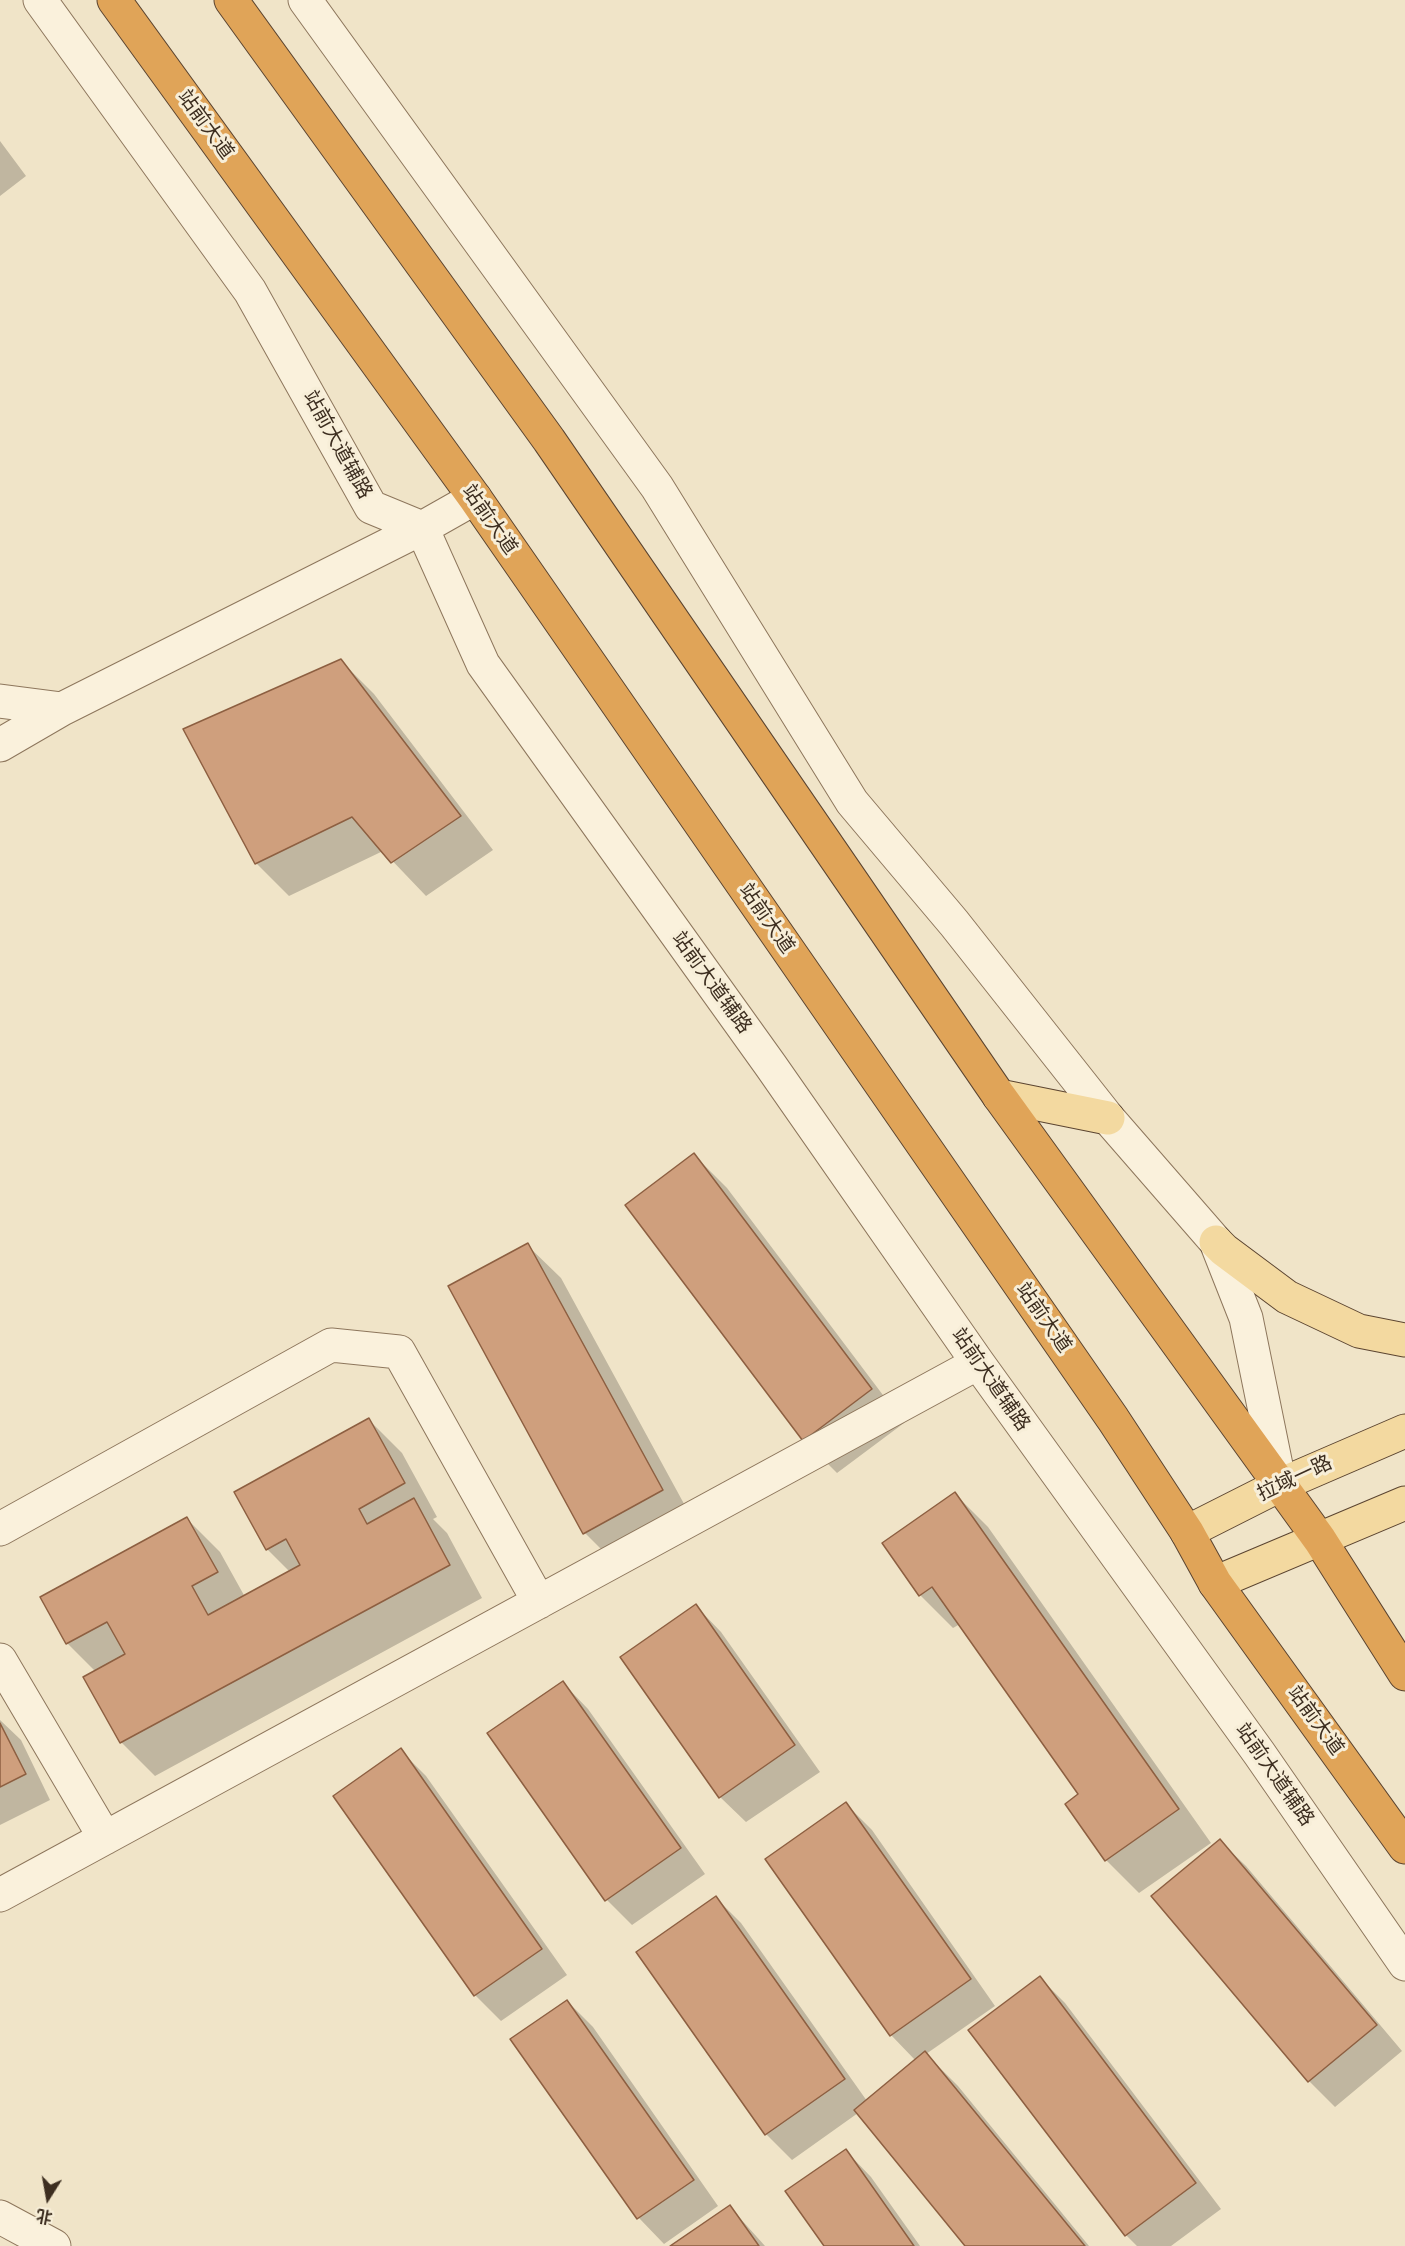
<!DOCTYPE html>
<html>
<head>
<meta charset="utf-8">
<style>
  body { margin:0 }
  #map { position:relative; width:1405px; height:2246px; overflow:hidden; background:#f0e4c8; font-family:"Times New Roman","Noto Sans SC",serif }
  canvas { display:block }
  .north { position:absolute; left:18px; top:2168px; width:60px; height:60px; -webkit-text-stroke:4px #f7eed8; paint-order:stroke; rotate:191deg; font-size:16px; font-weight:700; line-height:24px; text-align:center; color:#3d2e20 }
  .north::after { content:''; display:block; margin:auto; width:21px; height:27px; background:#3d2e20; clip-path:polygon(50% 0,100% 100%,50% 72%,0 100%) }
</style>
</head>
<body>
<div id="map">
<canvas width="1405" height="2246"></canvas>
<div class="north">北</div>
</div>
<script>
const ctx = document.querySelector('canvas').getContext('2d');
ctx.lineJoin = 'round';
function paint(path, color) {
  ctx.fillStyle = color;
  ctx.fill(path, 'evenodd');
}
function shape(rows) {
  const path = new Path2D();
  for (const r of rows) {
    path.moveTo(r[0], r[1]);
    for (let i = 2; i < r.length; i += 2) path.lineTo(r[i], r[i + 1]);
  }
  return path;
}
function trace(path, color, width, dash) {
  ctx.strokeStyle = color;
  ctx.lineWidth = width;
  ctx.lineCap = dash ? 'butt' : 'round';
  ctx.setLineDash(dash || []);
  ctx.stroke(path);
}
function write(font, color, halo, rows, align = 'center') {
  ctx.font = font + ' "Times New Roman","Noto Sans SC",serif';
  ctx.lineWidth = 6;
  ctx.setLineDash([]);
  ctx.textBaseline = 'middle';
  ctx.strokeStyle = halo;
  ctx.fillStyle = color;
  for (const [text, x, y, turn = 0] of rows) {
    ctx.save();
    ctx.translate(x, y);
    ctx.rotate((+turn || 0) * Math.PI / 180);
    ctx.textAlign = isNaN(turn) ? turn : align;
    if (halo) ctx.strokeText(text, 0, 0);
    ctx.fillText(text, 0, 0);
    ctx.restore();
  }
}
paint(shape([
  [0,141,26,176,0,196],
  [341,661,374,694,493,850,426,896,383,851,289,896,256,863],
  [694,1155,727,1188,904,1423,837,1473,804,1440],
  [527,1245,561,1278,695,1524,618,1566,585,1533],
  [369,1420,402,1453,437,1517,433,1519,447,1533,482,1598,155,1776,122,1743,86,1678,96,1672,67,1643,187,1519,220,1552,245,1597,290,1572,267,1549],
  [955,1494,988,1527,1211,1843,1139,1893,1106,1860,1081,1794,960,1624,953,1628,920,1595],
  [696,1606,721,1632,820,1772,746,1822,720,1797],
  [563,1683,588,1709,705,1874,632,1925,607,1900],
  [0,1720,21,1740,50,1800,0,1825],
  [400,1750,426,1776,567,1975,501,2021,475,1995,335,1796],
  [846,1804,872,1830,995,2006,926,2054,958,2086,1089,2246,967,2246,858,2113,792,2160,766,2134,638,1952,716,1898,741,1923,867,2101,916,2061,891,2035],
  [1220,1841,1246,1866,1402,2051,1335,2107,1309,2081,1153,1896],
  [1040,1978,1065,2003,1221,2209,1171,2246,1137,2246,1126,2235],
  [567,2001,593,2027,718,2206,664,2244,639,2218],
  [846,2151,871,2177,920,2246,826,2246],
  [730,2207,765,2246,673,2246]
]), '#0003');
const building = shape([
  [341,659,461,816,391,863,352,817,255,864,183,729,341,659],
  [694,1153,872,1389,803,1441,625,1205,694,1153],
  [528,1243,663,1490,583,1534,448,1286,528,1243],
  [369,1418,405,1483,359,1509,367,1524,414,1498,450,1565,120,1743,83,1677,125,1654,107,1622,66,1644,40,1597,187,1517,218,1572,192,1586,208,1615,300,1565,286,1539,266,1550,234,1492,369,1418],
  [955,1492,1179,1809,1105,1861,1065,1804,1078,1794,932,1587,919,1596,882,1543,955,1492],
  [696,1604,795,1745,719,1798,620,1657,696,1604],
  [563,1681,681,1848,605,1901,487,1733,563,1681],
  [0,1723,26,1774,0,1787,0,1723],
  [401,1748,542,1949,474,1996,333,1796,401,1748],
  [846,1802,971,1979,890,2036,765,1859,846,1802],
  [1220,1839,1377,2025,1308,2082,1151,1896,1220,1839],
  [716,1896,845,2079,765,2135,636,1952,716,1896],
  [1040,1976,1196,2183,1125,2236,968,2030,1040,1976],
  [567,2000,694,2180,637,2219,510,2039,567,2000],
  [925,2051,1085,2246,965,2246,854,2110,925,2051],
  [846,2149,914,2246,824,2246,785,2191,846,2149],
  [730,2205,759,2246,670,2246,730,2205]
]);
paint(building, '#cf9f7d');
trace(building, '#8d5f41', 1.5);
const minor = shape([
  [40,0,250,291,371,507,422,528,483,664,771,1066,978,1363,1259,1753,1405,1964],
  [305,0,657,487,852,802,954,923,1108,1118,1216,1242,1246,1318,1280,1485],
  [0,701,62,709],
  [0,745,62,709,422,528,475,498],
  [0,1529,331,1345,399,1352,539,1602],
  [0,1660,105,1838],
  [0,1895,978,1363],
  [0,2217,54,2246]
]);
const major = shape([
  [999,1096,1108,1118],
  [1216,1242,1224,1250,1287,1297,1359,1331,1405,1340],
  [1187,1532,1280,1485,1405,1431],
  [1215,1583,1405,1503]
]);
const highway = shape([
  [114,0,475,498,1113,1419,1187,1532,1215,1583,1405,1847],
  [231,0,549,440,999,1096,1320,1540,1405,1674]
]);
trace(minor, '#8d765c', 35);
trace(major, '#5b4430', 35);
trace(highway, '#5b4430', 35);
trace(minor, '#faf1dc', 33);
trace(major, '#f3d9a0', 33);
trace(highway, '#e0a458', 33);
write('20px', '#3d2e20', '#f7eed8', [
  ["站前大道",205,125,54],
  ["站前大道辅路",337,445,61],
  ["站前大道",489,520,55],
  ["站前大道",766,919,55],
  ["站前大道辅路",711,983,54],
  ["站前大道",1043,1318,55],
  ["站前大道辅路",990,1380,55],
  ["拉域一路",1295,1479,-25],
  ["站前大道",1315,1721,54],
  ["站前大道辅路",1274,1775,55]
]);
</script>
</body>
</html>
